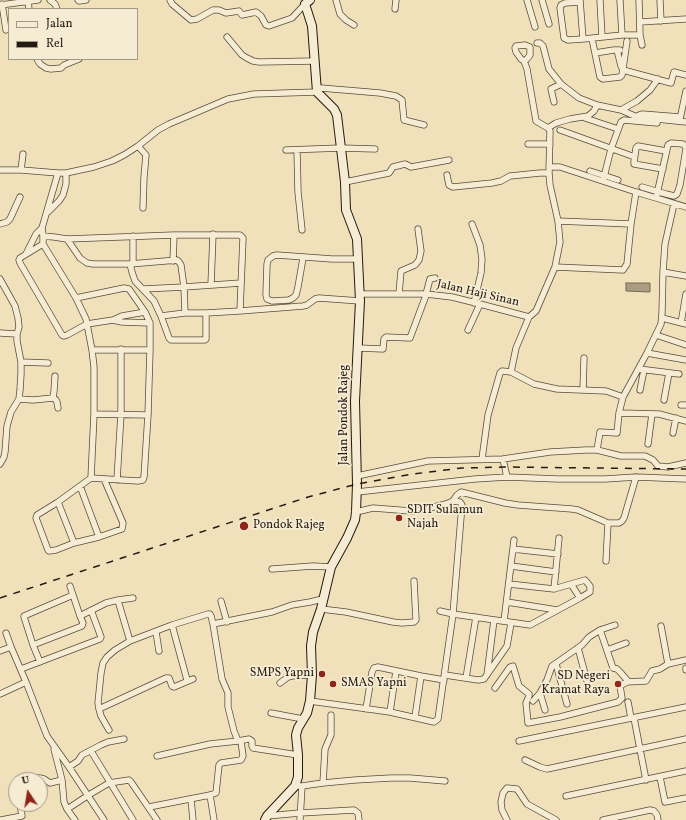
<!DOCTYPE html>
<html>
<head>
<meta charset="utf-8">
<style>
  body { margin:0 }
  #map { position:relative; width:686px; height:820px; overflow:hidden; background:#f1e1bb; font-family:Vollkorn,serif }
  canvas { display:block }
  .legend { position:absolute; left:8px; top:8px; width:130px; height:52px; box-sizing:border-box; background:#f6ecd3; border:1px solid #a29886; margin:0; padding:5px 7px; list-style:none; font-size:12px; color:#231a12 }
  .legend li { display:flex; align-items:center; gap:8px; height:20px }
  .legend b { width:20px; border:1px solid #a29886 }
  .north { position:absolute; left:8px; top:772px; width:40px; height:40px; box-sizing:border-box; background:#f6ecd3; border:1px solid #a29886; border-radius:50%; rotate:348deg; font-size:11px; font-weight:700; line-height:16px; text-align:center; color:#231a12 }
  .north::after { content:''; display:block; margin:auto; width:14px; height:18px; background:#8f2418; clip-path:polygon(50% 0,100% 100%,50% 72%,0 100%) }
</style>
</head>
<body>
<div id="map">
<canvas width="686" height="820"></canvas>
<ul class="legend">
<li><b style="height:5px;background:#f6ecd3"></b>Jalan</li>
<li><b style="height:5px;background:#231a12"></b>Rel</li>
</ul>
<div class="north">U</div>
</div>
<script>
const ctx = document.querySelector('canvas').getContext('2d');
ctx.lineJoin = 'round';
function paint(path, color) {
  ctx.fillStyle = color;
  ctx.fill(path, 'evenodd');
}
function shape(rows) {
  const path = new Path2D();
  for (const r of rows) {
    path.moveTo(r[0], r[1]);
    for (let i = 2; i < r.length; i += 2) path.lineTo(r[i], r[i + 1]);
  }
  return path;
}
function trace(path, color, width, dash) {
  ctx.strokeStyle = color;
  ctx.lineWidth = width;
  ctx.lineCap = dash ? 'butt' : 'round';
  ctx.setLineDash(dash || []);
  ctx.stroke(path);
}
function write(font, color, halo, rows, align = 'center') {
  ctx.font = font + ' Vollkorn,serif';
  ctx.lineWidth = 3.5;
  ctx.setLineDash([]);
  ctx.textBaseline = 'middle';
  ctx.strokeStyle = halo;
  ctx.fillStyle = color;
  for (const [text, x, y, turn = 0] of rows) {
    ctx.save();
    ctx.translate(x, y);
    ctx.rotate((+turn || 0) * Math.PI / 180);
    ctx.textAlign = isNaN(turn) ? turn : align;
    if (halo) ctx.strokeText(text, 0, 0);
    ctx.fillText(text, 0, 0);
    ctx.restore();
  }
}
const water = shape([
  [626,283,650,283,650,292,626,291,626,283]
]);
paint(water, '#ab9d82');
trace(water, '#756955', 1);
const street = shape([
  [50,0,55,4,57,9],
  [78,0,79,1,86,0],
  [170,0,172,4,191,20,197,19,213,10,219,10,226,13,239,11,242,15,256,12,261,16,266,25,269,26,292,18,305,4],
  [336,0,340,14,346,20,354,25],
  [527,0,535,27],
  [542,0,549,24],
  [580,0,583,39,622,35],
  [600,0,602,37],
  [620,0,622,35,640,35,639,0],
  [660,0,661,21],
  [28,1,29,9],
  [580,2,565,3,561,5,560,8,564,38,568,40,583,39],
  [2,4,6,30],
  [0,5,38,0],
  [395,9,396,0],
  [640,22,686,19],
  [640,35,642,45],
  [227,37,242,55,247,58,253,61,259,62,315,61],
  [592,39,600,77,603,79,620,77,622,75,627,41],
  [537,43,540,43,543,46,549,69,561,84,579,98,597,105,621,110,637,117,686,122],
  [617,50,621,66,623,70,671,83,674,72,686,75],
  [595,53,614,50,620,50],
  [37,59,40,64,46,68,51,69,61,68,64,65,79,59],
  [316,89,321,88,380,93,396,96,402,100,404,120,424,125],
  [554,102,551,89,561,84],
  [621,110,637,101,650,90,658,79],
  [637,117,639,115,642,114,680,117],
  [585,118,618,129],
  [680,119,686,91],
  [548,128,556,123,570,119,588,116,594,111,597,105],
  [560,130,632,156],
  [528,144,550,144],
  [138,146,146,155,144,177,143,208],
  [286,150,341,148,375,149],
  [297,150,298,192,302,230],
  [549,167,560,167,636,192,686,207],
  [663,169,634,164,634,162,636,148,638,146,666,151],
  [0,170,21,170,58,173,66,173,94,167,112,161,124,155,138,146,158,130,169,124,228,99,254,94,317,92],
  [21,170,23,154],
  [590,171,618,180],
  [58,173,42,228,43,236,43,244,76,298,86,319,87,324,92,350,94,367,94,414,91,478],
  [447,175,449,185,453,187,492,183,501,181,510,176,540,173,549,173],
  [603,181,611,149,621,122,624,120,657,123],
  [345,182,389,173,393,167,405,164,411,167,449,160],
  [642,187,666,194,674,196,677,194,680,185,686,149],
  [657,194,668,145,671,143,683,144,686,147],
  [48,212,59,201,63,195,66,184,66,173],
  [558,221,631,224],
  [0,224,7,222,10,219,20,197],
  [472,224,480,245,482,259,481,273,474,303],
  [43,236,54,237,67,239,174,235,240,235,243,238,240,311,206,313,206,339,205,340,171,340,169,338,161,316,154,301,135,281,132,272,130,264],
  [133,236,133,263],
  [67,239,80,258,87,263,93,264,130,264,177,260,179,262,181,265,184,287,241,283],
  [43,244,20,258,19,260,20,263,62,335,64,336,67,335,87,324,113,320,122,316,145,312],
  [26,254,36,234,42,228],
  [303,258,298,287,296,295,293,298,289,300,272,301,267,299,266,295,267,264,268,260,273,256,277,255,332,259,358,259],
  [173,261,174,235],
  [555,267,623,270,627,264,631,224,636,192],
  [663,272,686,276],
  [0,279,15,306,18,318,19,327,17,334,17,341,21,362,21,374,20,390,19,399,11,412,7,426,5,452,4,457,0,464],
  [211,285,213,234],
  [143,289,184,287,185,313],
  [360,294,426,294,452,297,480,304,529,317,536,311,555,267,560,242,558,221,550,185,549,173,550,131,548,128,536,121,527,69,524,61,521,59,516,52,515,48,516,46,525,45,530,47,530,55,527,59,524,61],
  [399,294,401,271,415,265,419,260,421,251,418,229],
  [76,298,124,288,129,289,145,312,150,323,150,350],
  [240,311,303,306,307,305,315,299,319,298,360,301],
  [161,316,185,313,206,313],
  [529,317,516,348,511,372,534,384,557,389,606,391,623,397],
  [662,318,686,324],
  [113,320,122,322,150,323],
  [681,323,686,294],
  [468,330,480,304],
  [0,333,17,334],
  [656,335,686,345],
  [358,348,383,349,384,339,386,337,410,338,425,298,430,279,435,278],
  [92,350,150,350,148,415,144,477,143,480,138,481,91,478,58,502,37,515,36,518,48,550,49,551,56,550,74,543,99,537,122,529,123,523,104,479],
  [647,353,686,360],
  [21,362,48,363],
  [639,369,679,374],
  [583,390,584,358],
  [640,390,644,370],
  [53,398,54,391,55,376],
  [19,399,33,400,53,398,56,400,57,402,58,408],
  [664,400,669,373],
  [681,405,686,405],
  [619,413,659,414,686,421],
  [94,414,148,415],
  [673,433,676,418],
  [648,444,652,414],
  [597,450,600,432,617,433,619,413,623,397,647,353,661,324,662,313,663,272,665,244,674,204],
  [482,459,488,415,500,373,502,371,511,372],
  [503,459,507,477,558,479,605,479,636,477,686,479],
  [357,476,428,461,503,459,550,452,586,450,597,450,621,456,645,456,653,460,658,466,668,467,686,463],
  [117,480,121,414,121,349],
  [80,486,99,537],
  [357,492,475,479,507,477],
  [58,502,74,543],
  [356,512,373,508,411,511,421,510,446,504,453,501,457,495,461,492,505,503,518,505,572,509,578,510,608,523,606,561],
  [608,523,619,523,622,521,624,518,636,477],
  [513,549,558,554],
  [511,566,556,572],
  [272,569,313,566,331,567],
  [509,584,554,589,571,584],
  [70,586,80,616],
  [554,589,559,538],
  [221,601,227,622],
  [507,602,557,610],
  [119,604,130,641],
  [321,609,346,612,393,622,402,623,414,622,416,620,414,581],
  [440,611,453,614,530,625,580,598,571,584,585,580,590,586,590,592,580,598],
  [504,621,514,540],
  [213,624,222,679,228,693,228,707,234,731,238,741],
  [172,625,187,680],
  [661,626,668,664],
  [600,630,615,625],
  [156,632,159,651],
  [6,633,11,647],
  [33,645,82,626,83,623,80,616,106,603,118,600,133,598],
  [578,648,587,681],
  [607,650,626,643],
  [0,651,11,647,26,682,47,736,69,767,104,820],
  [40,662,33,645,24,617,24,616,73,595],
  [556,664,567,704],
  [686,668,686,670],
  [21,669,100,639,101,637,91,610],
  [445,675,478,680,484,679,507,646,511,623],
  [487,675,494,620],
  [466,678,476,617],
  [280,683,288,677,292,676,312,675],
  [495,688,510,667,513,666,519,686,529,694,529,696,526,703,528,723,560,717,618,702,622,698,620,686,627,682,646,681,652,671,660,669,668,664,686,660],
  [0,694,26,682],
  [310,701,390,712,434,722,438,719,453,614,462,505,460,502,453,501],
  [533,701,540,693],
  [628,702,631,718],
  [99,709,166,678,169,678,172,686,174,687,193,679],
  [366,709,372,672,374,668,378,667,421,676,444,680],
  [545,710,540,693,547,680,552,666,582,645,589,637,600,630,613,668,617,669,621,673,627,680,627,682],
  [390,712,396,671],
  [271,713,303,719],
  [415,717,421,676],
  [634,718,646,780],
  [109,730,101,716,99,709,98,703,101,673,103,663,107,657,115,650,130,641,172,625,208,614,210,614,211,616,213,624,272,612,292,605,310,602,323,599],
  [519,741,686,707],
  [54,749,62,780,64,802,67,809,72,806,87,796,109,783,129,780,131,782,157,820],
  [91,751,133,820],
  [157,756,210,744,238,741,249,739,252,741,252,746,253,748,298,755],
  [525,760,540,767,547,769,686,739],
  [69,767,78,761,82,755,101,745,108,742,124,739],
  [660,777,665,802,686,798],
  [31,780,32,778,40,778,44,779,50,783,62,780],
  [323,783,325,749,331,735,331,715],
  [295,786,302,786,323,783,355,780,391,778,410,778,445,781],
  [210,795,214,820],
  [566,796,686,771],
  [191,799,193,820],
  [149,807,210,795,216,793,219,765,221,763,241,760,243,756,241,741],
  [67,809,75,820],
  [267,816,300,813,354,810,358,813,359,820],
  [1,820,22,816,20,804],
  [300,820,302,786],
  [507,820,502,810,501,802,503,793,507,788,517,789,527,804,556,820],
  [603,820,650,810,654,811,657,815,658,820]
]);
const secondary = shape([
  [265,820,267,816,295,786,298,777,298,755,296,735,298,728,307,713,310,701,312,675,311,646,313,632,321,609,331,567,347,538,355,520,356,512,357,484,355,401,360,301,357,239,346,210,345,182,337,115,334,109,317,92,312,26,305,4,310,0]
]);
trace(street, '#564c3c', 7);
trace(secondary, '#231a12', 10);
trace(street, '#f6ecd3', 5.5);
trace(secondary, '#f6ecd3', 8);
trace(shape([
  [0,598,308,497,357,484,413,474,462,468,505,467,686,469]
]), '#231a12', 1.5, [7, 7]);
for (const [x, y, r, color] of [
  [399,518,4,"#8f2418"],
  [244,526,5,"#8f2418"],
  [322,674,4,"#8f2418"],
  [333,684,4,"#8f2418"],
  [618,684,4,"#8f2418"]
]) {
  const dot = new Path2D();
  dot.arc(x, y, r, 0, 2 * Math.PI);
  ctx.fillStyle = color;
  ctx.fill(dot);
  trace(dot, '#f6ecd3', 1.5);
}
write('12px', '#231a12', '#f6ecd3', [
  ["Jalan Haji Sinan",478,294,13],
  ["Jalan Pondok Rajeg",345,415,-90]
]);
write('12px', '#231a12', '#f6ecd3', [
  ["SDIT Sulamun",407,511],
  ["Najah",407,525],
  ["Pondok Rajeg",253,526],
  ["SMPS Yapni",314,674,"right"],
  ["SD Negeri",610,677,"right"],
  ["Kramat Raya",610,691,"right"],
  ["SMAS Yapni",341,684]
], 'left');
</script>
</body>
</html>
